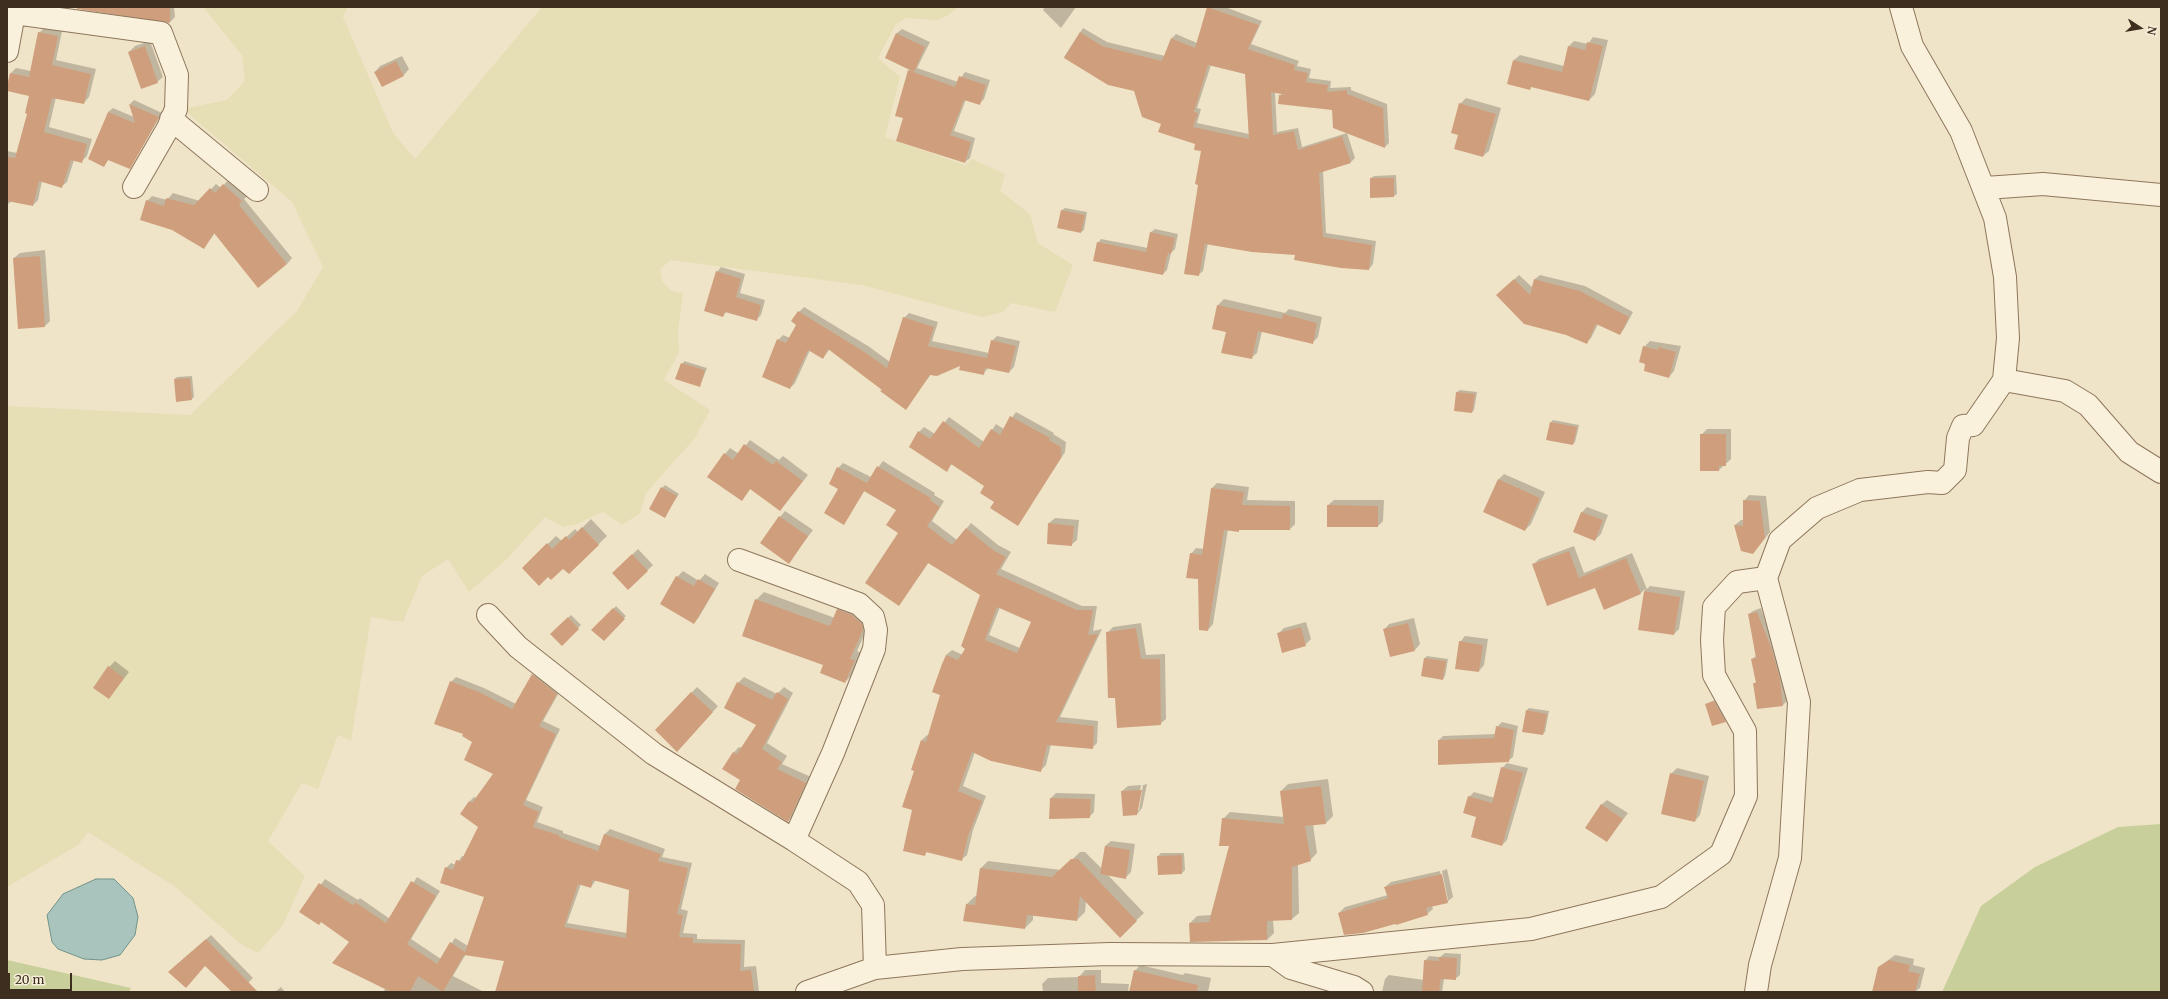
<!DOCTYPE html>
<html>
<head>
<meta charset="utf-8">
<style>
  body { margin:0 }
  #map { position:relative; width:2168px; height:999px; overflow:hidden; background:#f0e4c8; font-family:Merriweather,serif }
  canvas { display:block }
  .frame { position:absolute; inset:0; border:8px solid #3d2e20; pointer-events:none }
  .north { position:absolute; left:2120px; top:8px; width:40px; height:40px; -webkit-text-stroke:3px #f7eed8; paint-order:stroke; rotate:102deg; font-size:11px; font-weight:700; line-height:16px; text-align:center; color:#3d2e20 }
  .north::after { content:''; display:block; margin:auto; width:14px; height:18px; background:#3d2e20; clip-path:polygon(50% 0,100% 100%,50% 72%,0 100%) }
  .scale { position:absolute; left:8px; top:973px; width:64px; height:18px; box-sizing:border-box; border:2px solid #3d2e20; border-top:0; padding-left:5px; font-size:12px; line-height:14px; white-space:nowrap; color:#3d2e20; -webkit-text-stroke:3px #f7eed8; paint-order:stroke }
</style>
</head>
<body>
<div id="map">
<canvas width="2168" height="999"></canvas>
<div class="frame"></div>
<div class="north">N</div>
<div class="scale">20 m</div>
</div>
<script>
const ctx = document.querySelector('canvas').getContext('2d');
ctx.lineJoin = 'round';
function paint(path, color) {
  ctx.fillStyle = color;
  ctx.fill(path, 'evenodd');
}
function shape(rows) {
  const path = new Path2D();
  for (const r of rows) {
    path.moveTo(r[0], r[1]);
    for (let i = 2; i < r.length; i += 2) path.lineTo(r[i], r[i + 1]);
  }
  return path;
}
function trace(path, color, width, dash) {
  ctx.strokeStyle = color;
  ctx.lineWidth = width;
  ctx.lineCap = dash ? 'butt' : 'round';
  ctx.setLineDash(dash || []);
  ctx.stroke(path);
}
paint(shape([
  [203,7,348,7,343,17,393,133,415,159,542,7,958,7,947,16,936,20,906,18,896,24,878,58,900,77,885,137,965,165,972,159,1005,174,1000,191,1030,214,1038,243,1073,265,1055,312,1011,303,1003,312,982,317,862,285,671,260,660,269,662,281,672,291,683,293,678,332,679,352,664,380,710,410,695,438,646,493,640,513,622,525,603,512,577,524,563,527,545,517,506,560,469,592,448,559,422,576,403,622,371,617,351,741,338,735,318,789,302,783,268,841,305,876,283,925,258,953,241,944,174,886,88,832,78,845,7,887,7,406,190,415,297,311,323,267,292,202,183,109,227,100,245,81,242,55]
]), '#e6deb5');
paint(shape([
  [2161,824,2161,992,1942,992,1981,906,2035,867,2118,827],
  [7,960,131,988,129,992,7,992]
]), '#c9cf9b');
const water = shape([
  [96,879,114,879,133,898,138,917,135,935,120,955,102,960,84,959,58,949,52,942,47,915,63,894,96,879]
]);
paint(water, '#a9c4bc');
trace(water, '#6f938a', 1);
paint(shape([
  [91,7,174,7,175,17,170,22],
  [1045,7,1076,7,1061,28,1043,10],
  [1208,7,1225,7,1262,21,1251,44,1299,61,1297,66,1311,69,1309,78,1331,81,1330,88,1351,87,1351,90,1387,104,1389,143,1385,147,1333,109,1280,96,1282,93,1275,92,1277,132,1298,128,1302,147,1347,133,1355,158,1351,162,1323,171,1326,233,1376,241,1373,264,1369,269,1296,254,1208,243,1203,271,1198,275,1199,184,1202,151,1196,143,1162,123,1135,90,1108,84,1064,57,1083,28,1107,42,1165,56,1172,38,1176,34,1197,43],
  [1211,65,1246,74,1249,134,1197,123,1201,109,1197,108],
  [45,27,62,31,56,60,96,69,89,97,84,103,56,97,49,127,92,139,87,156,81,162,74,160,67,182,61,187,42,181,38,200,33,205,12,201,8,204,7,151,17,153,28,113,30,95,7,90,11,73,16,68,31,71,39,33],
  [902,29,930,42,917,68,958,82,965,72,990,80,984,99,979,104,966,99,954,131,975,138,970,158,965,162,904,118,909,71,911,69,886,57,897,33],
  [1593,37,1608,40,1595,94,1589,100,1532,86,1530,89,1514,60,1520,55,1564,66,1569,46,1574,41,1588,44],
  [150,41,163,77,157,82,129,52,135,46],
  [402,56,409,69,404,75,382,86,375,72,380,66],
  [1466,98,1501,108,1489,151,1483,156,1459,134,1460,104],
  [134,100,162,113,130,168,109,159,104,166,108,112,113,108,134,117,130,104],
  [1396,175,1397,194,1394,196,1371,178,1374,176],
  [229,179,247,196,244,199,292,258,287,264,215,233,204,248,147,201,152,196,167,200,173,193,200,201,216,184,221,188],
  [1065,208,1087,212,1084,230,1081,232,1058,227,1062,210],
  [1155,229,1178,234,1175,249,1171,253,1167,270,1163,274,1098,243,1101,239,1148,248,1151,232],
  [45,250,50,321,45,326,14,258,20,253],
  [721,267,745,274,740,293,765,300,761,315,756,320,727,311,723,316,717,272],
  [1519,275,1533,288,1535,279,1540,275,1585,286,1633,312,1624,329,1620,334,1598,324,1591,338,1586,343,1498,295],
  [1224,299,1285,313,1289,309,1322,317,1318,337,1312,343,1262,331,1257,353,1251,358,1227,332,1213,328,1218,305],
  [804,307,868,346,890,362,904,318,909,313,938,322,932,341,989,353,992,341,997,336,1020,341,1014,367,1009,372,989,367,983,374,961,364,931,374,906,408,830,349,823,358,810,350,795,383,790,388,778,340,783,335,790,338,797,325,799,312],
  [1650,341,1681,346,1674,371,1669,377,1647,363,1644,347],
  [684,361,707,368,700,386,677,379],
  [192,376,194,397,192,399,175,379,177,377],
  [1460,390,1477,392,1474,410,1472,412,1457,392],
  [1016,412,1054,433,1053,434,1066,442,1065,452,1018,525,996,501,986,485,952,464,947,470,919,432,924,427,935,434,949,417,984,442,996,424,1004,429],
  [1553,420,1579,425,1575,442,1573,444,1551,422],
  [1707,429,1731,429,1731,459,1719,470,1701,435],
  [750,440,779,460,783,456,808,475,780,510,751,488,742,500,725,454,730,448,739,454],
  [883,461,935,493,934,495,944,501,932,521,957,540,971,523,998,545,1011,552,1001,569,1082,606,1097,606,1093,631,1102,629,1060,717,1098,721,1097,743,1092,748,1051,744,1046,765,1041,770,975,752,963,786,986,796,973,830,967,855,961,860,928,851,924,855,914,809,915,771,922,740,927,735,929,736,941,695,946,655,952,650,963,655,981,595,929,562,899,605,900,533,897,510,865,490,844,524,840,489,830,483,838,468,843,463,871,477],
  [1000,607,1033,622,1020,648,989,635],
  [1504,474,1545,492,1531,524,1525,530,1484,511,1499,479],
  [1217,483,1249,487,1247,500,1295,501,1295,524,1290,529,1228,529,1213,624,1208,630,1199,579,1191,554,1196,548,1204,549,1212,488],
  [665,485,679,494,664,517,662,488],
  [1749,495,1766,496,1770,532,1753,553,1742,550,1735,525,1741,520,1744,520,1744,501],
  [1334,500,1384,500,1383,521,1378,526,1328,505],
  [1587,507,1608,515,1601,534,1595,540,1574,532,1582,512],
  [785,511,813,530,789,562,780,517],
  [1055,518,1079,520,1077,540,1071,545,1049,523],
  [591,519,607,536,569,573,563,567,548,576,523,568,556,536,562,541,575,529,578,532],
  [1574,546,1584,573,1632,553,1647,589,1650,586,1685,591,1679,629,1674,634,1639,629,1645,589,1641,593,1596,587,1533,565,1539,559],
  [638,549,653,565,628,589,613,573],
  [683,571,699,581,705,574,719,583,699,617,694,623,677,577],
  [764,592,835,618,838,610,846,602,870,622,857,651,861,653,853,674,845,682,756,600],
  [616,606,626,616,604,640,593,630],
  [1761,608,1783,675,1787,701,1783,705,1754,684,1757,681,1752,659,1756,656,1749,614,1753,611],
  [571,615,581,625,562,644,552,634],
  [1414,618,1420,644,1415,650,1384,630,1389,624],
  [1306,622,1311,639,1305,645,1278,634,1284,628],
  [1141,623,1146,655,1165,654,1166,719,1160,724,1115,697,1107,633,1113,627],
  [1465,636,1488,639,1484,665,1479,671,1460,642],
  [1427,656,1448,659,1445,676,1443,679,1422,676,1425,658],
  [115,661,129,672,109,698,109,667],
  [537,670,561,689,543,721,560,729,526,800,543,807,537,822,563,831,563,833,601,846,605,834,610,829,665,849,662,857,692,863,681,909,688,911,683,933,697,934,697,939,745,940,744,967,756,966,759,992,496,992,505,960,466,954,453,976,484,992,383,992,386,988,350,941,321,921,301,912,325,879,358,900,360,898,390,919,417,877,440,891,411,939,441,959,455,938,468,946,486,897,446,868,451,863,456,865,462,856,464,856,479,827,461,814,470,801,474,797,476,798,494,773,474,741,465,733,451,682,456,677,484,688,516,704],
  [596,880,630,889,627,933,567,923,581,884,591,887],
  [744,677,777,694,784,687,793,693,767,743,787,756,782,764,811,777,794,815,788,821,742,780,724,768,734,752,739,747,742,748,758,724,738,683],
  [697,687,718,706,683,745,656,730],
  [1717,699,1727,718,1725,721,1706,704],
  [1529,708,1549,711,1545,732,1543,734,1527,710],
  [1502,722,1518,726,1513,757,1508,761,1439,740,1443,736,1496,734,1497,727],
  [1507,763,1528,768,1507,840,1502,845,1478,817,1469,797,1474,792,1495,798,1502,768],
  [1677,768,1709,776,1700,815,1695,821,1671,774],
  [1328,779,1333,816,1326,823,1313,824,1317,853,1310,860,1298,864,1299,913,1292,919,1273,920,1274,933,1267,940,1190,923,1197,916,1211,915,1230,846,1223,819,1230,812,1284,817,1281,791,1288,784],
  [1147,784,1142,808,1137,814,1122,791,1128,786,1141,785,1137,810,1139,810,1143,785],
  [1056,793,1095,794,1094,812,1089,817,1051,798],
  [1607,800,1628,813,1607,841,1601,805],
  [1111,841,1135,844,1131,872,1126,877,1107,874,1144,913,1120,936,1086,901,1085,912,1077,920,1033,915,1033,920,1025,928,964,921,967,904,975,896,977,897,980,869,988,861,1061,870,1080,852,1085,852,1102,869,1105,846],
  [1161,853,1184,853,1185,870,1182,873,1158,856],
  [1447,869,1453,897,1447,902,1432,906,1433,909,1427,914,1339,913,1345,907,1388,895,1385,887,1391,882,1440,871,1446,900,1448,900,1442,871],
  [211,935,253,978,239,992,233,992,205,964,174,967],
  [1445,953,1461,954,1460,975,1455,979,1444,979,1442,992,1382,992,1385,979,1389,975,1424,980,1425,961,1429,956,1440,957],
  [1895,955,1914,959,1913,965,1925,968,1920,988,1915,992,1873,992,1879,967],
  [1140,965,1183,975,1185,973,1211,978,1208,992,1130,992,1135,971],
  [1085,970,1101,970,1101,983,1129,984,1128,992,1043,992,1042,984,1048,978,1079,977],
  [281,987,285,992,275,992]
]), '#0003');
paint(shape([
  [77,7,170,7,170,23,77,9],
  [1207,7,1259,25,1248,49,1295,65,1294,70,1308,73,1306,82,1328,85,1327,92,1347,90,1347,94,1383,108,1385,148,1333,128,1332,110,1278,104,1279,95,1286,95,1271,92,1273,135,1294,131,1298,150,1342,136,1351,163,1319,173,1323,237,1372,245,1369,270,1341,268,1294,260,1295,255,1252,252,1205,244,1199,276,1184,274,1198,185,1195,184,1201,151,1194,150,1195,144,1158,132,1161,124,1142,117,1134,91,1108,85,1064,58,1080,32,1102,46,1162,61,1171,38,1195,48],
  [1208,65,1245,74,1249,139,1193,127,1198,113,1194,112],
  [38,32,58,36,52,65,91,74,84,104,52,98,44,132,87,144,82,163,71,160,62,188,39,181,33,206,7,201,7,157,15,158,27,114,25,113,29,96,7,91,7,86,10,73,29,77],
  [896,33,925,47,914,72,885,58],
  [1587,42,1603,46,1589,101,1531,87,1530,90,1507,84,1513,60,1562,72,1568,46,1585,50],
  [145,46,158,83,141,89,128,52],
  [396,61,404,76,382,87,374,72],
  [908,70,955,87,959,76,986,85,980,105,964,100,950,135,971,142,965,163,896,141,903,118,895,116],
  [1459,103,1496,114,1483,157,1454,149,1458,135,1451,133],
  [129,104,159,117,130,169,108,160,104,167,88,159,108,112,135,123],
  [1370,178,1394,178,1394,197,1370,198],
  [223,184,242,201,239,205,287,264,258,288,214,233,204,249,172,230,140,220,146,200,164,206,166,198,194,205,210,188,215,193],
  [1061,210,1085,215,1081,233,1057,228],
  [1150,232,1175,238,1171,254,1168,253,1163,275,1093,261,1097,242,1146,252],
  [40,256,45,327,18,329,13,258],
  [716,271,741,279,736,297,761,305,757,321,725,312,723,317,704,311],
  [1514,279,1530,295,1534,279,1580,291,1629,317,1620,335,1596,324,1587,344,1566,335,1524,324,1496,295],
  [1217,305,1282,319,1283,314,1317,323,1313,344,1258,331,1252,359,1221,353,1226,332,1212,329],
  [798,311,863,351,887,368,903,317,934,327,928,346,987,358,991,340,1016,346,1009,373,985,368,984,375,959,370,960,366,937,376,930,375,906,410,880,391,882,390,828,349,823,359,808,350,790,389,762,377,777,339,786,343,796,325,791,321],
  [1643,346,1658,350,1658,347,1676,352,1669,378,1644,371,1645,364,1639,362],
  [681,363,705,370,700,387,675,379],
  [190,378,192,400,176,402,174,379],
  [1456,392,1475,394,1472,413,1454,411],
  [1010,416,1050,438,1049,440,1061,447,1061,458,1018,526,990,508,994,502,980,493,984,486,951,464,947,472,909,447,918,431,930,439,943,421,979,448,991,429,1000,435],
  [1550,422,1577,427,1573,445,1546,440],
  [1700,434,1726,434,1726,466,1719,466,1719,471,1700,471],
  [744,444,773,465,776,461,803,481,780,511,750,489,742,501,707,477,724,453,733,460],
  [877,466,931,498,930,500,940,507,927,526,952,545,966,528,993,550,1006,557,996,574,1077,610,1093,610,1088,635,1098,634,1056,722,1094,726,1093,749,1047,745,1041,772,991,761,972,752,958,791,982,801,968,836,962,861,926,852,925,856,903,851,912,810,902,807,914,771,911,770,921,740,926,742,940,695,932,692,942,664,946,655,958,660,965,649,961,646,980,595,928,563,899,606,865,583,898,533,886,525,896,510,864,491,844,525,824,513,838,489,829,484,837,467,867,483],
  [997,607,1031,622,1017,653,985,640],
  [1498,479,1540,498,1525,531,1483,512],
  [661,487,677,496,665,518,649,509],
  [1211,488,1244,492,1242,505,1290,506,1290,530,1239,530,1239,532,1224,530,1208,631,1199,630,1198,579,1186,578,1190,553,1202,555],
  [1743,500,1760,501,1765,538,1753,554,1741,551,1734,525,1743,526],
  [1327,505,1378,506,1378,527,1327,527],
  [1581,512,1603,520,1595,541,1573,532],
  [779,516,808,536,789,564,760,543],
  [1048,523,1074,526,1072,546,1047,544],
  [582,527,599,545,569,574,563,569,551,580,548,577,539,586,522,568,547,543,552,549,566,536,569,540],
  [1569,551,1579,578,1626,558,1641,594,1604,610,1595,588,1547,606,1532,564],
  [632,554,648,571,628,590,612,573],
  [676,576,694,586,698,579,715,589,694,624,660,604],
  [1644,591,1680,597,1674,635,1638,630],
  [755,599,830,626,837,609,852,615,862,624,863,630,850,659,855,660,845,683,820,673,823,665,742,636],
  [613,608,625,619,604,641,591,630],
  [1757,612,1771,647,1780,679,1783,706,1757,709,1753,683,1756,683,1751,659,1756,658,1748,614],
  [568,617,579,629,562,646,550,634],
  [1408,623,1415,651,1390,657,1383,629],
  [1301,627,1306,646,1282,653,1277,633],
  [1136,628,1141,659,1160,659,1161,725,1117,728,1115,698,1108,698,1106,632],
  [1459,641,1483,645,1479,672,1455,669],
  [1424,658,1446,661,1443,680,1421,676],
  [108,666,124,678,109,699,93,688],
  [532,674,557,694,539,726,556,734,523,805,539,812,533,827,559,835,559,837,598,851,604,834,661,854,658,861,688,868,677,914,683,915,679,937,693,938,693,943,741,944,740,971,751,970,754,992,495,992,504,961,464,955,443,992,418,976,410,992,391,992,332,963,349,942,321,922,319,925,299,912,319,883,353,905,355,902,386,923,411,881,436,896,407,944,437,964,450,942,465,952,484,897,440,883,445,867,453,870,456,860,461,861,478,827,460,814,469,801,472,803,493,774,464,760,472,742,462,736,463,734,434,724,450,681,479,692,512,709],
  [593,880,629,890,626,938,564,927,578,884,591,888],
  [737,682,772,700,777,692,788,699,762,749,782,762,777,769,806,783,788,822,735,789,740,780,722,769,733,752,737,754,756,725,724,708],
  [691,692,713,712,677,752,655,730],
  [1714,701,1726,722,1712,726,1705,704],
  [1526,710,1547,714,1543,735,1522,732],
  [1496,726,1514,730,1509,762,1438,765,1438,740,1494,738],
  [1501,767,1523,773,1502,846,1471,837,1476,817,1463,813,1468,796,1492,803],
  [1670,773,1704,781,1695,822,1661,814],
  [1321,786,1326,824,1305,826,1311,861,1292,867,1292,920,1267,921,1267,940,1190,942,1189,923,1209,922,1229,846,1219,846,1222,818,1284,824,1280,791],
  [1142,790,1137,815,1123,816,1121,791],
  [1050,798,1091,799,1090,818,1049,819],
  [1601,804,1623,819,1607,842,1585,828],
  [1105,846,1130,850,1126,879,1100,874],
  [1182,855,1182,874,1158,875,1157,856],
  [1071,859,1078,859,1137,921,1120,938,1080,896,1077,921,1027,915,1025,929,963,921,966,904,975,905,980,868,1052,877],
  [1442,874,1448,903,1426,908,1428,915,1396,925,1395,924,1363,933,1344,935,1338,913,1388,898,1384,887],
  [206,939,258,992,232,992,205,966,186,988,168,972],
  [1439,957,1457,958,1456,980,1441,979,1439,992,1422,992,1424,960,1439,961],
  [1889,960,1910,965,1908,971,1920,974,1915,992,1872,992,1878,967],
  [1134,970,1198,985,1197,992,1129,992],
  [1095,975,1096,992,1078,992,1078,976]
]), '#cf9f7d');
const minor = shape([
  [1901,7,1912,46,1961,131,1995,218,2005,277,2008,338,2004,380,2065,391,2088,405,2129,452,2161,472],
  [7,12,161,33,177,75,176,109,168,128,134,187],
  [7,51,14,13],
  [171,119,257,190],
  [1985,188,2043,184,2161,195],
  [739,560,859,604,873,617,876,630,874,649,833,753,794,840],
  [488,615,518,647,654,754,794,840,858,882,873,905,875,968],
  [1273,955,1291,968,1354,987,1362,992],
  [807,992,875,968,962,959,1110,954,1273,955,1531,929,1661,897,1721,854,1746,796,1745,731,1714,675,1712,640,1714,607,1737,582,1766,578],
  [1756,992,1760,965,1790,858,1799,702,1766,578,1780,540,1817,508,1860,490,1928,482,1942,483,1955,470,1958,438,1963,426,1973,425,2004,380]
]);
trace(minor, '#8d765c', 24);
trace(minor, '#faf1dc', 22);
</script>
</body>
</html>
